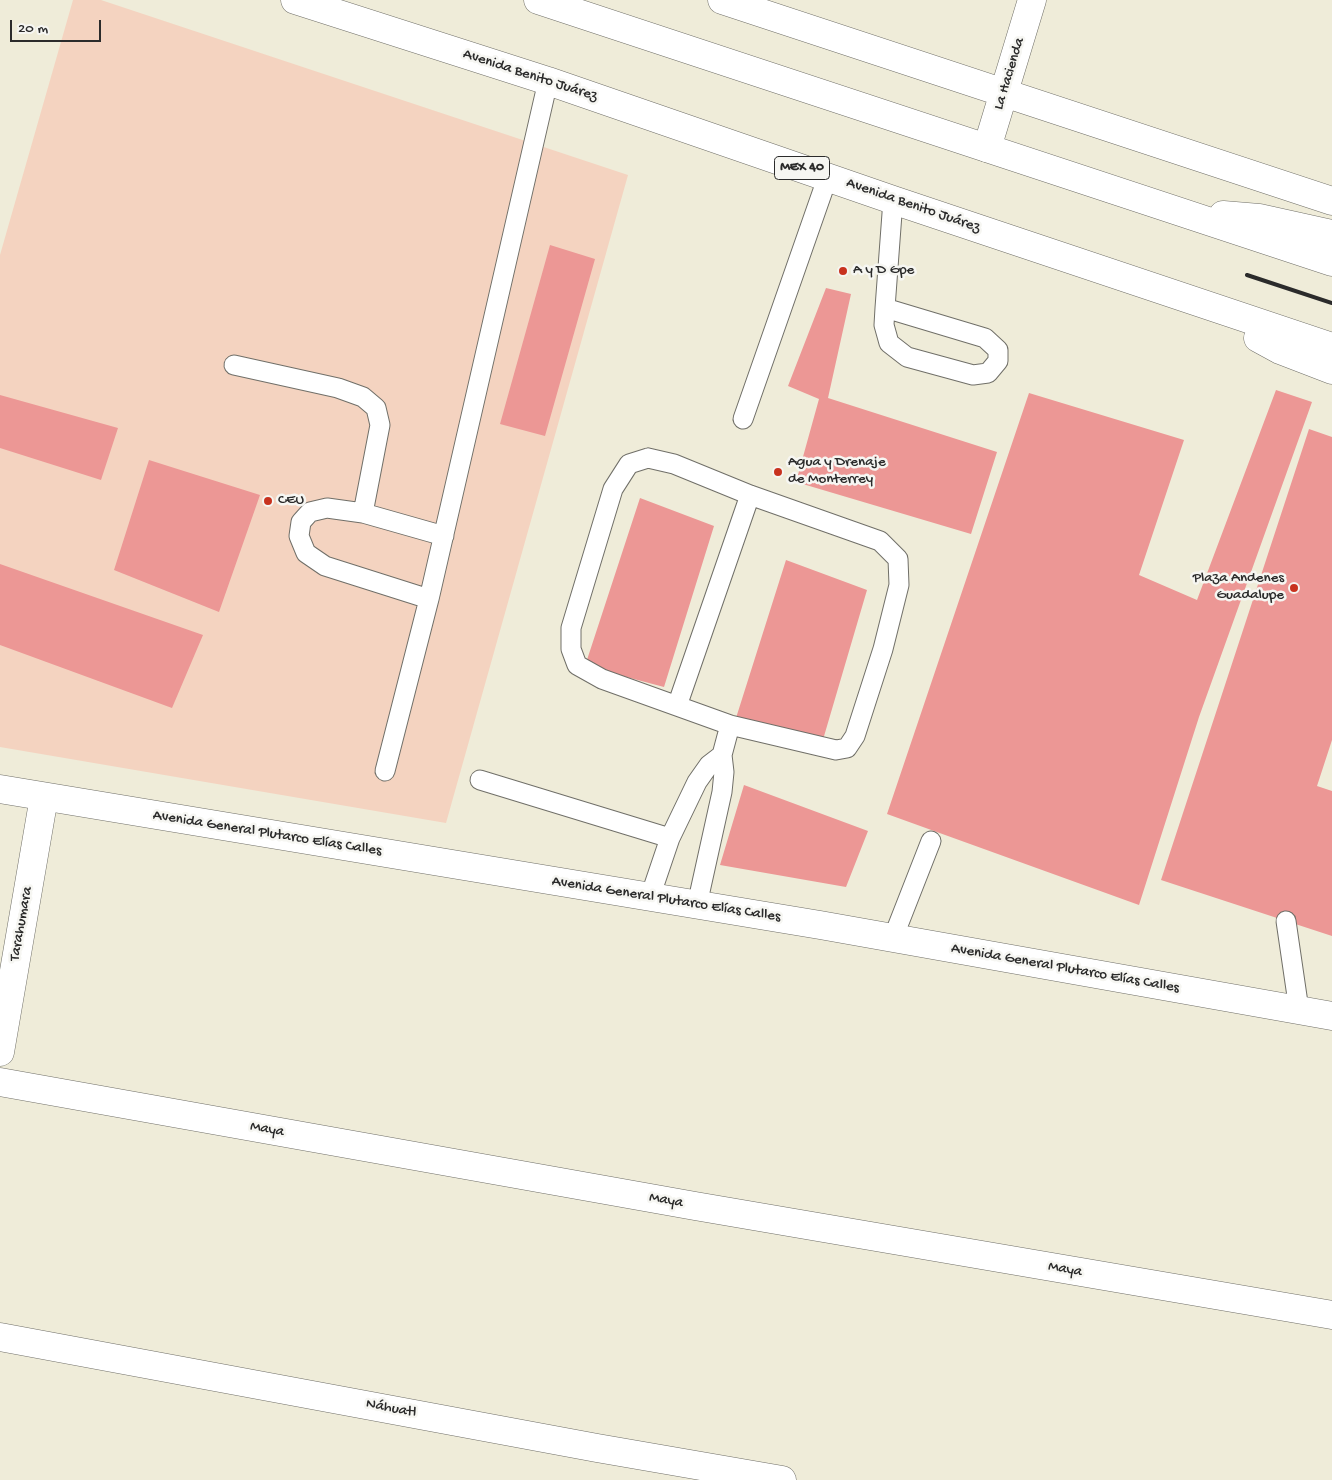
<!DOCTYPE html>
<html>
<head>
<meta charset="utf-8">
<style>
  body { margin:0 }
  #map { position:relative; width:1332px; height:1480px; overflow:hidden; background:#efecd9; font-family:"Gochi Hand",sans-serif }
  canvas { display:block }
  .scale { position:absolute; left:10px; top:20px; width:91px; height:22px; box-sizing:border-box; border:2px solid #2b2b2b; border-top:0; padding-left:6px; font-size:15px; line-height:18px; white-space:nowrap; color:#2b2b2b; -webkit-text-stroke:4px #f6f6f2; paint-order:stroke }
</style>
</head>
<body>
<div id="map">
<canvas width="1332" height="1480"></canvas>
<div class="scale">20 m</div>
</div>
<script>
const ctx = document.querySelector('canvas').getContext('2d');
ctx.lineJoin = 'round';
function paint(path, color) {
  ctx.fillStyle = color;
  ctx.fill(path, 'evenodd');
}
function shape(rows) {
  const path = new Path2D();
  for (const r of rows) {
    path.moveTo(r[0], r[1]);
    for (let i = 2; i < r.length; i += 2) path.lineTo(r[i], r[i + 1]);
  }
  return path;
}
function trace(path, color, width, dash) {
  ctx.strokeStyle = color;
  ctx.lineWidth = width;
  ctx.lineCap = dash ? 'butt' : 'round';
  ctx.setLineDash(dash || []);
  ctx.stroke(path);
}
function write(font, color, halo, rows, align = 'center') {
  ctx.font = font + ' "Gochi Hand",sans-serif';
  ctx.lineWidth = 5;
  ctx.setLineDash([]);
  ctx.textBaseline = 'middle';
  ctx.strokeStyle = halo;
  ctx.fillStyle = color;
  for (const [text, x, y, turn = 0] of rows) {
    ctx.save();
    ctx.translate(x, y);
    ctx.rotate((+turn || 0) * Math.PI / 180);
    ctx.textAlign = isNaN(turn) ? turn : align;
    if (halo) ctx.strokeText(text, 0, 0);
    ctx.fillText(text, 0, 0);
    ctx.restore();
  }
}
paint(shape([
  [73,0,101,0,628,175,446,823,0,747,0,255]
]), '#f4d3c0');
paint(shape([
  [550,245,595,259,545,436,500,424],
  [826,288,851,294,828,398,997,452,971,534,796,482,819,399,788,386],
  [1276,390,1312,402,1199,717,1139,905,887,814,1029,393,1184,440,1139,575,1197,600],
  [0,395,118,428,101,480,0,448],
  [1309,429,1332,437,1332,740,1317,786,1332,791,1332,936,1161,880],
  [149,460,260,495,219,612,114,570],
  [640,498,714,526,664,687,585,666],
  [786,560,867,590,822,743,736,718],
  [0,564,203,635,172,708,0,645],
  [744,785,868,831,846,887,720,865]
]), '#ec9795');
const lane = shape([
  [885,308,985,338,998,350,998,361,988,373,973,375,907,357,889,343,884,325,885,308,893,200],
  [234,365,338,388,363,397,376,408,380,425,363,513],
  [743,419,828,176],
  [648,458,674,464,750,495,880,541,898,559,899,585,883,649,855,736,847,748,836,750,730,725,602,679,577,665,571,649,571,628,613,489,629,464,648,458],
  [429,599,325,566,306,553,299,536,301,522,310,512,327,508,363,513,444,536],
  [677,706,750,495],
  [385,771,429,599,548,81],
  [480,780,670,838],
  [650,897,670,838,697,782,709,765,722,755],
  [697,905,722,792,724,772,722,755,730,725],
  [1286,921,1299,1010],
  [893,938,931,841]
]);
const street = shape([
  [722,0,1332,201],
  [987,148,1032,0],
  [0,1052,44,797],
  [0,1082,695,1206,1332,1315],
  [0,1337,597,1448,782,1480]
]);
const secondary = shape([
  [0,789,820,925,1332,1016]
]);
const primary = shape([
  [295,0,548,81,893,200,1332,347],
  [538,0,1332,262],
  [1223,215,1259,218,1332,234],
  [1258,338,1280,350,1332,370]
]);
trace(lane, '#706f68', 21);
trace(street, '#706f68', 29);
trace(secondary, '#706f68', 29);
trace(primary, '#706f68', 29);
trace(lane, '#fff', 19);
trace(street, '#fff', 28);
trace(secondary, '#fff', 28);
trace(primary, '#fff', 28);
trace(shape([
  [1247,275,1332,303]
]), '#2b2b2b', 4);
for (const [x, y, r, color] of [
  [843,271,5,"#c8321e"],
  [778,472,5,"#c8321e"],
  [268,501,5,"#c8321e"],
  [1294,588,5,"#c8321e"]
]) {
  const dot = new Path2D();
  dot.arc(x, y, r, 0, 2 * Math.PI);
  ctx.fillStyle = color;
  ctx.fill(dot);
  trace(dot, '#f6f6f2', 2);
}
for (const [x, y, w] of [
  [802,168,55]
]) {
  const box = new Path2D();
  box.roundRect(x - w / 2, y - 11.5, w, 23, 4);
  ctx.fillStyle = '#f6f6f2';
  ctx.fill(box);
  trace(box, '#2b2b2b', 1);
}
write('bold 14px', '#2b2b2b', null, [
  ["MEX 40",802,168]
]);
write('15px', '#2b2b2b', '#f6f6f2', [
  ["La Hacienda",1010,74,-73],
  ["Avenida Benito Juárez",530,76,18],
  ["Avenida Benito Juárez",913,206,19],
  ["Avenida General Plutarco Elías Calles",267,834,9],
  ["Avenida General Plutarco Elías Calles",666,900,9],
  ["Tarahumara",22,924,-80],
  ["Avenida General Plutarco Elías Calles",1065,969,10],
  ["Maya",267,1130,10],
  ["Maya",666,1201,10],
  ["Maya",1065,1270,10],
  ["Náhuatl",391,1409,11]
]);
write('15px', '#2b2b2b', '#f6f6f2', [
  ["A y D Gpe",853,271],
  ["Agua y Drenaje",788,463],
  ["de Monterrey",788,480],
  ["CEU",278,501],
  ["Plaza Andenes",1284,579,"right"],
  ["Guadalupe",1284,596,"right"]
], 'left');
</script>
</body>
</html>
